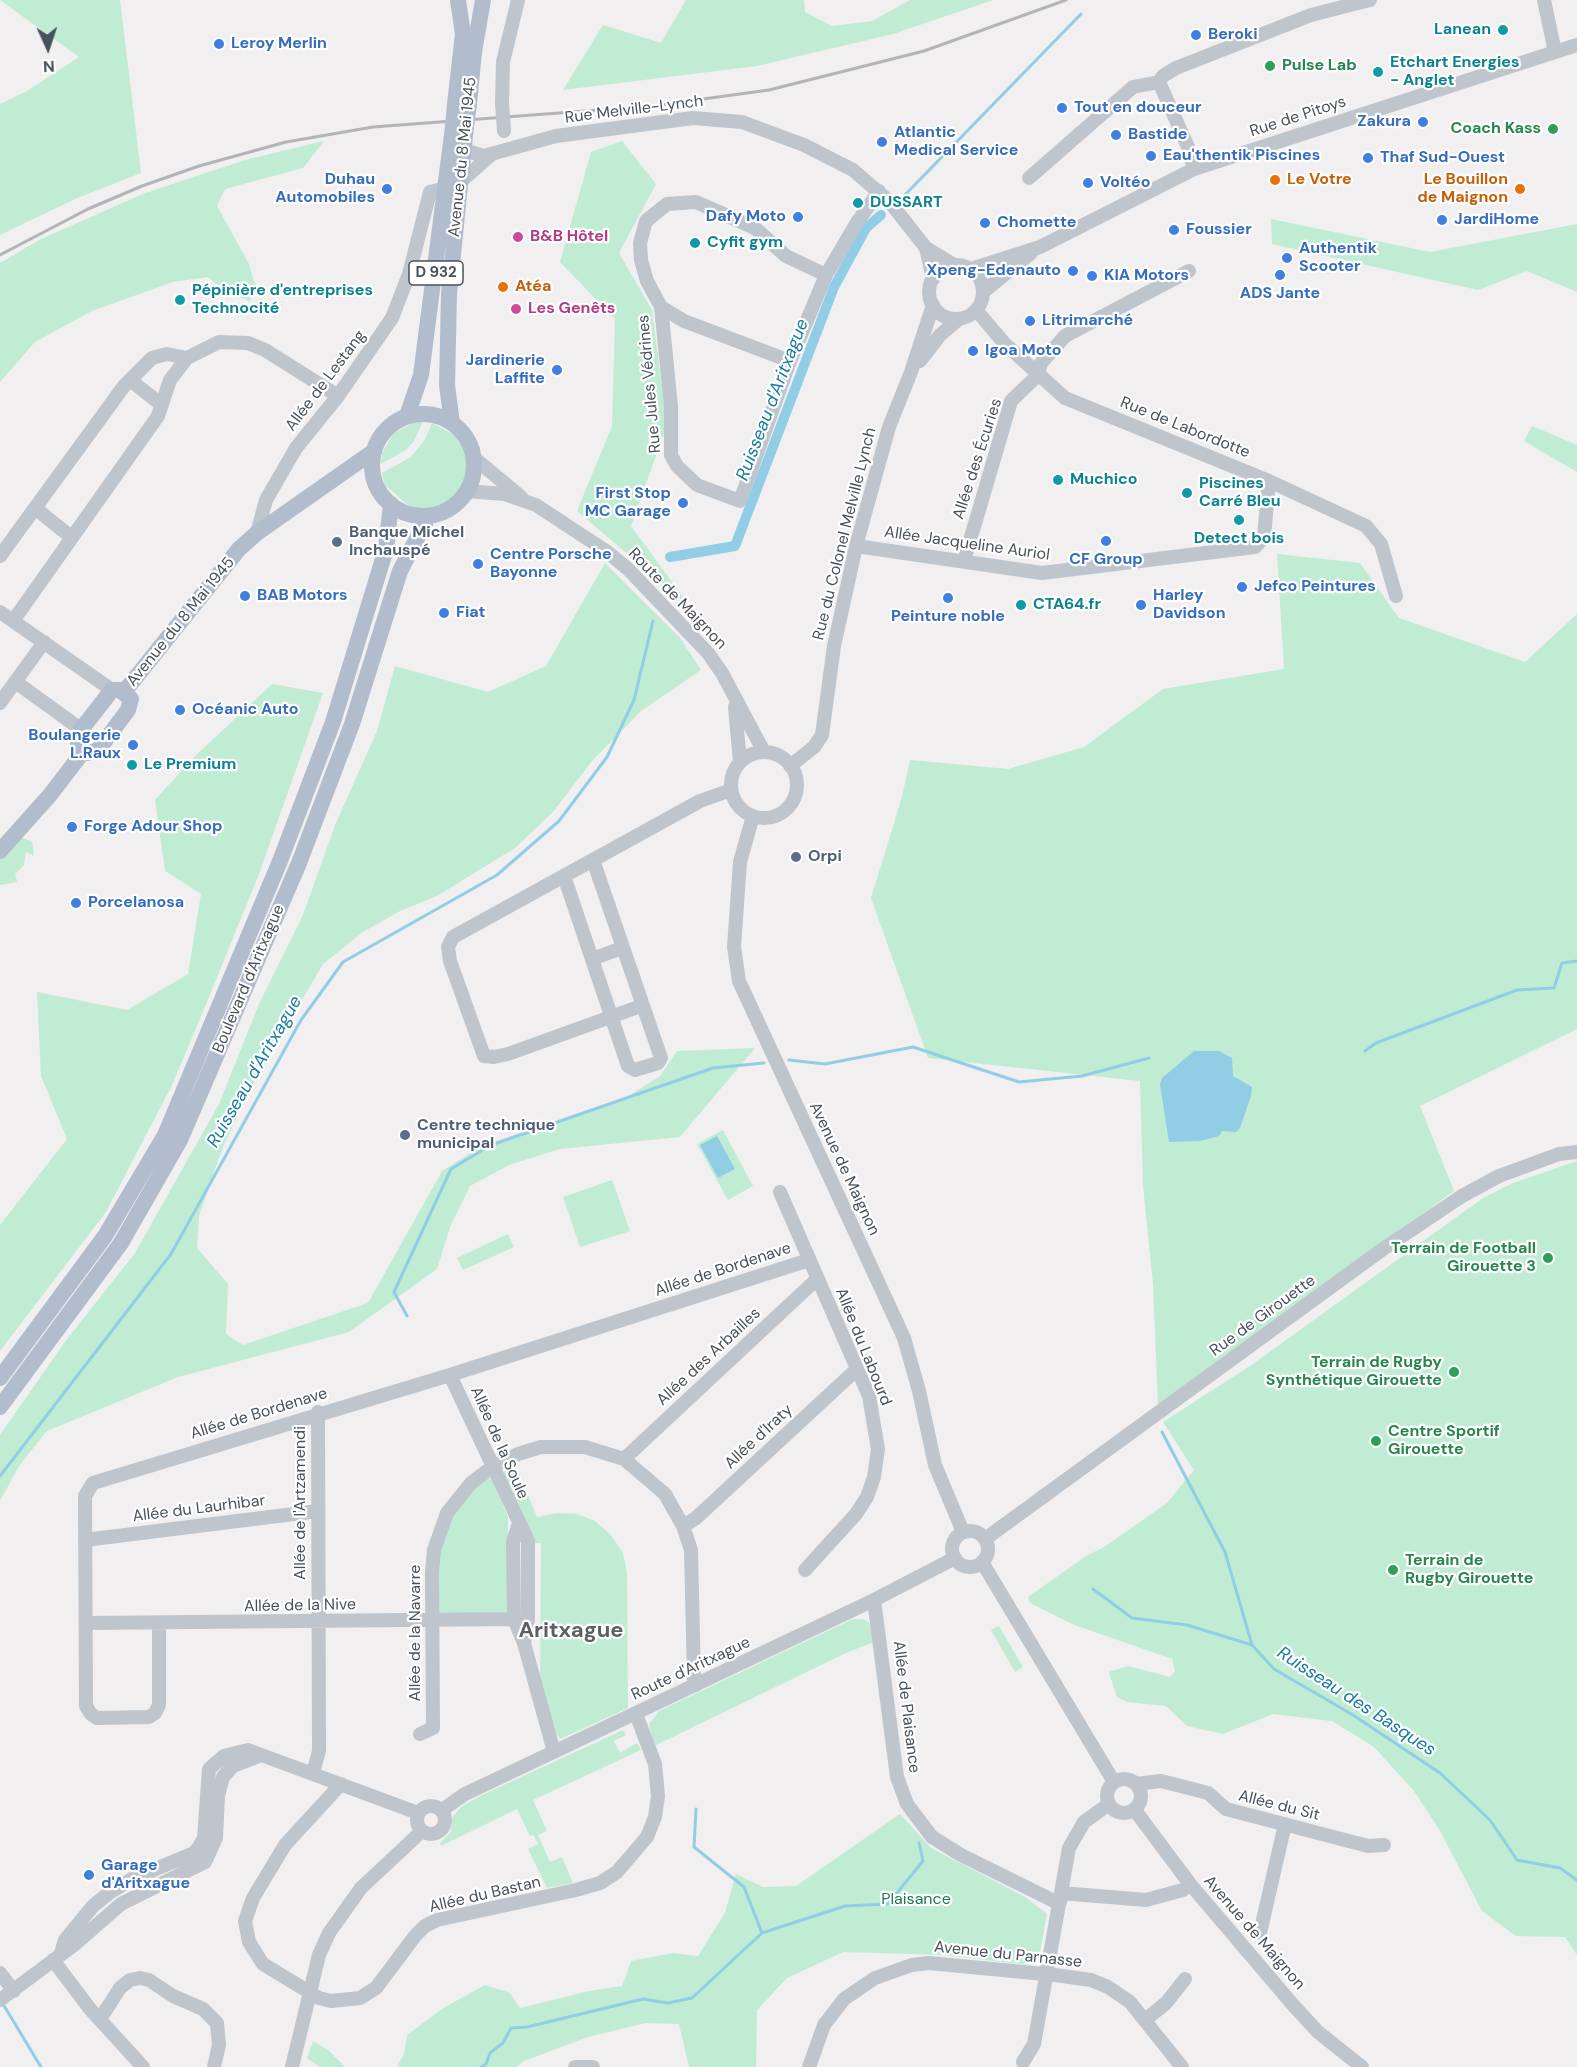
<!DOCTYPE html>
<html>
<head>
<meta charset="utf-8">
<style>
  body { margin:0 }
  #map { position:relative; width:1577px; height:2067px; overflow:hidden; background:#f1efef; font-family:"DM Sans",sans-serif }
  canvas { display:block }
  .north { position:absolute; left:18px; top:18px; width:60px; height:60px; -webkit-text-stroke:4px #fff; paint-order:stroke; rotate:177deg; font-size:16px; font-weight:700; line-height:24px; text-align:center; color:#48515b }
  .north::after { content:''; display:block; margin:auto; width:21px; height:27px; background:#48515b; clip-path:polygon(50% 0,100% 100%,50% 72%,0 100%) }
</style>
</head>
<body>
<div id="map">
<canvas width="1577" height="2067"></canvas>
<div class="north">N</div>
</div>
<script>
const ctx = document.querySelector('canvas').getContext('2d');
ctx.lineJoin = 'round';
function paint(path, color) {
  ctx.fillStyle = color;
  ctx.fill(path, 'evenodd');
}
function shape(rows) {
  const path = new Path2D();
  for (const r of rows) {
    if (r.length === 3) {
      path.moveTo(r[0] + r[2], r[1]);
      path.arc(r[0], r[1], r[2], 0, 2 * Math.PI);
      continue;
    }
    path.moveTo(r[0], r[1]);
    for (let i = 2; i < r.length; i += 2) path.lineTo(r[i], r[i + 1]);
  }
  return path;
}
function trace(path, color, width, dash) {
  ctx.strokeStyle = color;
  ctx.lineWidth = width;
  ctx.lineCap = dash ? 'butt' : 'round';
  ctx.setLineDash(dash || []);
  ctx.stroke(path);
}
function write(font, color, halo, rows, align = 'center') {
  ctx.font = font + ' "DM Sans",sans-serif';
  ctx.lineWidth = 4.5;
  ctx.setLineDash([]);
  ctx.textBaseline = 'middle';
  ctx.strokeStyle = halo;
  ctx.fillStyle = color;
  for (const [text, x, y, turn = 0] of rows) {
    ctx.save();
    ctx.translate(x, y);
    ctx.rotate((+turn || 0) * Math.PI / 180);
    ctx.textAlign = isNaN(turn) ? turn : align;
    if (halo) ctx.strokeText(text, 0, 0);
    ctx.fillText(text, 0, 0);
    ctx.restore();
  }
}
paint(shape([
  [0,0,120,0,141,173,75,199,0,235,0,104,27,91,79,57],
  [686,0,804,0,805,12,832,26,872,21,910,0,993,0,893,34,757,66,563,90,603,25,661,43],
  [324,141,303,168,225,189,217,206,249,264,255,285,250,301,226,292,208,277,173,282,92,311,35,342,0,382,0,263,41,239,145,193,245,160],
  [622,141,656,184,619,253,652,310,667,425,631,526,691,608,577,511,612,426,615,319,560,262,591,152],
  [1271,219,1430,252,1577,224,1577,292,1527,271,1478,290,1272,244],
  [423,421,414,441,406,450,381,464,382,453,393,434,412,423],
  [432,423,456,436,464,448,468,463,467,477,460,491,450,501,436,508,422,509,409,506,385,485,382,473,411,457,425,439],
  [1532,426,1577,445,1577,472,1524,441],
  [1277,554,1360,563,1399,618,1525,662,1577,614,1577,1029,1420,1106,1454,1191,1158,1407,1153,1284,1143,1186,1140,1081,928,1058,871,898,902,797,910,760,1008,769,1084,747,1163,689,1284,669],
  [605,563,680,638,701,670,641,711,592,761,553,812,515,848,437,896,400,911,363,932,323,964,251,1087,222,1149,199,1216,197,1248,228,1284,226,1334,243,1345,368,1303,442,1171,478,1148,627,1097,660,1076,677,1051,755,1048,680,1137,560,1149,509,1165,470,1186,450,1227,437,1269,349,1332,178,1377,47,1431,19,1466,0,1501,0,1435,64,1343,135,1253,219,1104,259,1004,303,915,335,825,377,731,395,666,488,692,546,666],
  [272,684,323,693,259,874,207,1002,173,1083,106,1212,0,1351,0,1225,67,1139,41,1076,37,992,127,1010,188,974,201,894,165,871,155,800,192,759],
  [22,838,32,841,34,856,26,852,24,865,15,874,17,882,0,885,0,860],
  [723,1130,753,1186,728,1200,697,1144],
  [1577,1161,1577,1955,1565,1937,1516,1936,1482,1911,1439,1829,1414,1791,1374,1747,1332,1721,1273,1714,1223,1734,1187,1726,1166,1706,1127,1702,1117,1697,1109,1672,1128,1666,1170,1677,1175,1671,1172,1659,1072,1624,1030,1603,1028,1597,1086,1556,1104,1547,1167,1503,1194,1470,1163,1422,1250,1366,1483,1198,1513,1183],
  [612,1180,630,1231,580,1247,563,1197],
  [508,1234,514,1247,463,1270,457,1258],
  [515,1463,537,1517,557,1513,577,1514,595,1521,611,1535,623,1553,627,1572,628,1708,560,1739,556,1734,540,1686,541,1543,533,1543,503,1475,506,1467],
  [486,1477,492,1480,508,1517,508,1612,441,1617,436,1612,435,1575,447,1524,465,1497],
  [853,1619,864,1619,869,1623,874,1642,848,1652,654,1746,649,1724,659,1711],
  [999,1626,1023,1667,1015,1672,991,1630],
  [623,1730,626,1735,614,1741,620,1753,637,1743,641,1750,533,1800,547,1831,538,1835,550,1862,562,1857,573,1883,547,1888,528,1849,538,1844,533,1835,530,1836,517,1809,441,1846,440,1843,451,1832,452,1818,461,1807,480,1796],
  [900,1814,931,1848,1025,1897,1047,1914,1039,1957,1029,1965,942,1955,843,1952,787,1978,757,2010,756,2067,689,2067,679,2024,646,2023,588,2037,524,2061,516,2067,397,2067,404,2054,407,2035,445,2007,485,1985,510,1993,520,2008,589,1991,622,1986,631,1961,673,1953,698,1956,725,1913,736,1874,763,1887,796,1886],
  [313,2041,328,2050,345,2067,320,2067,307,2058]
]), '#c0ecd4');
paint(shape([
  [1194,1051,1219,1051,1232,1058,1233,1076,1252,1087,1251,1096,1240,1128,1236,1132,1222,1131,1219,1136,1200,1141,1169,1142,1160,1084,1162,1078],
  [717,1136,735,1169,718,1178,700,1145]
]), '#91cee6');
trace(shape([
  [900,200,1081,14],
  [1365,1051,1376,1043,1517,990,1554,988,1562,963,1577,961],
  [789,1060,825,1064,913,1047,1019,1082,1082,1076,1149,1058],
  [407,1316,394,1292,451,1169,491,1145,713,1068,764,1063],
  [1162,1432,1225,1552,1252,1645],
  [0,1476,171,1254,301,1020,343,962,497,875,559,821,607,757,634,700,653,621],
  [1093,1589,1132,1618,1187,1625,1252,1645,1274,1669,1353,1715,1440,1773,1490,1820,1517,1860,1560,1868,1577,1880],
  [696,1809,694,1847,744,1887,762,1933],
  [3,2004,41,2067],
  [481,2067,486,2064,490,2053,503,2043,511,2028,527,2027,643,1999,668,2003,692,1998,762,1933,845,1906,888,1904,923,1861,919,1843]
]), '#91cee6', 3);
trace(shape([
  [670,557,735,546,834,287,866,228,881,215]
]), '#91cee6', 10);
trace(shape([
  [1544,0,1555,52],
  [502,103,503,62,518,0],
  [464,150,484,156,556,136,693,118,742,122,804,145,853,170,889,201,926,248],
  [1194,169,1188,147,1159,82,1163,76,1176,68,1311,15,1370,0],
  [1029,178,1133,87,1159,82],
  [460,182,491,155],
  [956,292,27],
  [971,269,1040,247,1194,169,1577,45],
  [826,275,786,256,755,228,696,202,667,204,646,221,640,243,641,260,647,281,661,307,671,406,671,455,677,466,697,485,740,501,790,361,826,275,856,224,879,191],
  [933,279,926,248,954,265],
  [983,292,1031,253],
  [661,307,684,321,790,361],
  [976,310,1005,344,1065,398,1269,481,1366,526,1381,544,1396,596],
  [920,361,940,335,959,319],
  [1038,375,1041,363,1065,336,1189,271],
  [130,380,162,405],
  [474,458,521,497],
  [467,491,504,494,536,505,606,551,628,569,708,653,722,673,764,752],
  [35,508,71,537],
  [257,533,266,500,296,448,338,396,392,318,409,274,430,192,446,188],
  [856,546,1042,573,1255,547,1264,537,1269,481],
  [0,556,124,386,152,358,167,354,187,358,219,342,248,343,265,350,338,396],
  [964,561,1011,401,1038,375],
  [0,612,112,690],
  [13,621,158,416,170,380,187,358],
  [17,683,75,725,80,731],
  [0,703,44,642],
  [735,707,740,762],
  [764,785,33],
  [790,766,814,747,822,735,834,646,856,546,889,427,911,372,933,305],
  [753,816,740,862,734,947,739,981,904,1338,919,1391,935,1465,963,1532],
  [564,876,628,1066,635,1070,658,1063,661,1058,593,860],
  [592,959,622,948],
  [641,1006,508,1054,494,1057,484,1056,450,961,448,947,453,937,700,801,731,790],
  [780,1192,869,1396,878,1449,874,1477,867,1497,856,1514,805,1570],
  [450,1375,528,1541,528,1620,524,1643],
  [624,1459,817,1279],
  [518,1526,513,1542,514,1619,524,1643,554,1752],
  [683,1526,696,1518,856,1370],
  [970,1549,18],
  [985,1539,1383,1249,1462,1196,1499,1176,1559,1154,1577,1152],
  [85,1540,318,1511],
  [982,1562,1114,1782],
  [874,1600,897,1777,907,1804,932,1837,961,1855,1054,1901,1060,1902],
  [86,1623,514,1619],
  [159,1624,159,1705,155,1713,149,1717,97,1718,91,1714,86,1706,85,1496,93,1483,450,1375,809,1260],
  [420,1734,433,1728,432,1572,434,1550,447,1513,471,1483,492,1467,518,1454,541,1447,585,1447,624,1459,665,1494,683,1526,691,1550,694,1679,696,1685],
  [313,1773,319,1751,318,1412],
  [1124,1796,17],
  [341,1784,285,1845,253,1898,245,1921,249,1942,263,1964,319,1998,331,2001,360,1998,376,1988,415,1936,425,1926,437,1920,576,1890,600,1883,617,1872,647,1837,655,1817,658,1796,655,1764,636,1714],
  [1136,1784,1161,1781,1208,1793,1226,1809,1368,1846,1384,1845],
  [431,1820,14],
  [1134,1809,1190,1884,1294,2006,1318,2032,1362,2067],
  [442,1810,465,1794,874,1600,955,1558],
  [1061,1893,1146,1900,1183,1890],
  [1260,1933,1285,1824],
  [61,1953,65,1940,93,1906,109,1893,132,1879,194,1853,199,1847,204,1838,209,1769,224,1756,248,1750,418,1813],
  [53,1960,90,2009,143,2067],
  [0,1973,14,1991],
  [0,2000,74,1945,121,1904,205,1862,216,1838,218,1796,223,1777,233,1766,259,1756],
  [100,2019,120,1988,130,1980,140,1978,149,1980,173,1996,203,2009,217,2023,219,2045,214,2067],
  [1145,2020,1166,2003,1185,1979],
  [1023,2062,1034,2044,1069,1848,1084,1822,1109,1804],
  [292,2067,319,1955,329,1933,361,1888,422,1831],
  [575,2067,593,2067],
  [809,2067,824,2025,844,1999,875,1978,912,1965,929,1963,1055,1975,1091,1980,1108,1987,1130,2002,1182,2067]
]), '#bec5cd', 14);
trace(shape([
  [455,104,463,34,458,0],
  [469,104,474,52,483,0],
  [423,465,51],
  [407,416,421,375,453,127],
  [452,423,447,385,449,294,466,126],
  [112,690,120,690,131,699,128,710,98,750,89,753,83,752,78,744,80,731,112,690],
  [124,692,239,549,257,533,374,451],
  [0,851,50,795,83,752],
  [0,1378,105,1236,165,1135,280,861,333,722,386,549,391,504],
  [0,1407,121,1243,180,1140,299,863,352,724,400,571,425,523,426,516]
]), '#b1bccc', 16);
trace(shape([
  [0,255,88,209,142,186,199,166,286,142,373,127,652,106,769,90,924,51,1066,0]
]), '#b2b4b9', 3);
trace(shape([
  [502,103,504,131]
]), '#bec5cd', 14);
trace(shape([
  [466,126,469,104],
  [453,127,455,104]
]), '#b1bccc', 16);
for (const [x, y, r, color] of [
  [1503,30,6,"#0f9aa8"],
  [1196,35,6,"#3f7fe0"],
  [219,44,6,"#3f7fe0"],
  [1270,66,6,"#2e9e5b"],
  [1378,72,6,"#0f9aa8"],
  [1062,108,6,"#3f7fe0"],
  [1423,122,6,"#3f7fe0"],
  [1553,129,6,"#2e9e5b"],
  [1116,135,6,"#3f7fe0"],
  [882,142,6,"#3f7fe0"],
  [1151,156,6,"#3f7fe0"],
  [1368,158,6,"#3f7fe0"],
  [1275,180,6,"#e8710a"],
  [1088,183,6,"#3f7fe0"],
  [387,189,6,"#3f7fe0"],
  [1520,189,6,"#e8710a"],
  [858,203,6,"#0f9aa8"],
  [798,217,6,"#3f7fe0"],
  [1442,220,6,"#3f7fe0"],
  [985,223,6,"#3f7fe0"],
  [1174,230,6,"#3f7fe0"],
  [518,237,6,"#d1479c"],
  [695,243,6,"#0f9aa8"],
  [1287,258,6,"#3f7fe0"],
  [1073,271,6,"#3f7fe0"],
  [1280,275,6,"#3f7fe0"],
  [1092,276,6,"#3f7fe0"],
  [503,287,6,"#e8710a"],
  [180,300,6,"#0f9aa8"],
  [516,309,6,"#d1479c"],
  [1030,321,6,"#3f7fe0"],
  [973,351,6,"#3f7fe0"],
  [557,370,6,"#3f7fe0"],
  [1058,480,6,"#0f9aa8"],
  [1187,493,6,"#0f9aa8"],
  [683,503,6,"#3f7fe0"],
  [1239,520,6,"#0f9aa8"],
  [1106,541,6,"#3f7fe0"],
  [337,542,6,"#5c6f8a"],
  [478,564,6,"#3f7fe0"],
  [1242,587,6,"#3f7fe0"],
  [245,596,6,"#3f7fe0"],
  [948,598,6,"#3f7fe0"],
  [1021,605,6,"#0f9aa8"],
  [1141,605,6,"#3f7fe0"],
  [444,613,6,"#3f7fe0"],
  [180,710,6,"#3f7fe0"],
  [133,745,6,"#3f7fe0"],
  [132,765,6,"#0f9aa8"],
  [72,827,6,"#3f7fe0"],
  [796,857,6,"#5c6f8a"],
  [76,903,6,"#3f7fe0"],
  [405,1135,6,"#5c6f8a"],
  [1548,1258,6,"#2e9e5b"],
  [1454,1372,6,"#2e9e5b"],
  [1376,1441,6,"#2e9e5b"],
  [1393,1570,6,"#2e9e5b"],
  [89,1875,6,"#3f7fe0"]
]) {
  const dot = new Path2D();
  dot.arc(x, y, r, 0, 2 * Math.PI);
  ctx.fillStyle = color;
  ctx.fill(dot);
  trace(dot, '#fff', 2);
}
for (const [x, y, w] of [
  [436,273,54]
]) {
  const box = new Path2D();
  box.roundRect(x - w / 2, y - 12, w, 24, 4.5);
  ctx.fillStyle = '#fff';
  ctx.fill(box);
  trace(box, '#48515b', 1.5);
}
write('bold 15px', '#48515b', null, [
  ["D 932",436,273]
]);
write('bold 16px', '#0d838f', '#fff', [
  ["Lanean",1491,30,"right"],
  ["Etchart Energies",1390,63],
  ["- Anglet",1390,81],
  ["DUSSART",870,203],
  ["Cyfit gym",707,243],
  ["Pépinière d'entreprises",192,291],
  ["Technocité",192,309],
  ["Muchico",1070,480],
  ["Piscines",1199,484],
  ["Carré Bleu",1199,502],
  ["Detect bois",1239,539,"center"],
  ["CTA64.fr",1033,605],
  ["Le Premium",144,765]
], 'left');
write('bold 16px', '#366cbe', '#fff', [
  ["Beroki",1208,35],
  ["Leroy Merlin",231,44],
  ["Tout en douceur",1074,108],
  ["Zakura",1411,122,"right"],
  ["Atlantic",894,133],
  ["Medical Service",894,151],
  ["Bastide",1128,135],
  ["Eau'thentik Piscines",1163,156],
  ["Thaf Sud-Ouest",1380,158],
  ["Duhau",375,180,"right"],
  ["Automobiles",375,198,"right"],
  ["Voltéo",1100,183],
  ["Dafy Moto",786,217,"right"],
  ["JardiHome",1454,220],
  ["Chomette",997,223],
  ["Foussier",1186,230],
  ["Authentik",1299,249],
  ["Scooter",1299,267],
  ["Xpeng-Edenauto",1061,271,"right"],
  ["KIA Motors",1104,276],
  ["ADS Jante",1280,294,"center"],
  ["Litrimarché",1042,321],
  ["Igoa Moto",985,351],
  ["Jardinerie",545,361,"right"],
  ["Laffite",545,379,"right"],
  ["First Stop",671,494,"right"],
  ["MC Garage",671,512,"right"],
  ["Centre Porsche",490,555],
  ["Bayonne",490,573],
  ["CF Group",1106,560,"center"],
  ["Jefco Peintures",1254,587],
  ["BAB Motors",257,596],
  ["Harley",1153,596],
  ["Davidson",1153,614],
  ["Fiat",456,613],
  ["Peinture noble",948,617,"center"],
  ["Océanic Auto",192,710],
  ["Boulangerie",121,736,"right"],
  ["L.Raux",121,754,"right"],
  ["Forge Adour Shop",84,827],
  ["Porcelanosa",88,903],
  ["Garage",101,1866],
  ["d'Aritxague",101,1884]
], 'left');
write('bold 16px', '#27864d', '#fff', [
  ["Pulse Lab",1282,66],
  ["Coach Kass",1541,129,"right"],
  ["Terrain de Football",1536,1249,"right"],
  ["Girouette 3",1536,1267,"right"],
  ["Terrain de Rugby",1442,1363,"right"],
  ["Synthétique Girouette",1442,1381,"right"],
  ["Centre Sportif",1388,1432],
  ["Girouette",1388,1450],
  ["Terrain de",1405,1561],
  ["Rugby Girouette",1405,1579]
], 'left');
write('16px', '#48515b', '#fff', [
  ["Rue Melville-Lynch",634,110,-7],
  ["Rue de Pitoys",1298,117,-18],
  ["Avenue du 8 Mai 1945",463,157,-84],
  ["Allée de Lestang",326,381,-53],
  ["Rue Jules Védrines",650,384,-95],
  ["Rue de Labordotte",1185,428,22],
  ["Allée des Écuries",978,459,-72],
  ["Rue du Colonel Melville Lynch",845,534,-76],
  ["Allée Jacqueline Auriol",967,544,8],
  ["Route de Maignon",677,599,46],
  ["Avenue du 8 Mai 1945",181,622,-51],
  ["Boulevard d'Aritxague",249,979,-67],
  ["Avenue de Maignon",844,1169,65],
  ["Allée de Bordenave",723,1270,-18],
  ["Rue de Girouette",1263,1316,-36],
  ["Allée du Labourd",863,1347,68],
  ["Allée des Arbailles",709,1357,-43],
  ["Allée de Bordenave",259,1414,-17],
  ["Allée d'Iraty",759,1437,-43],
  ["Allée de la Soule",499,1443,66],
  ["Allée de l'Artzamendi",301,1503,-90],
  ["Allée du Laurhibar",199,1509,-7],
  ["Allée de la Nive",300,1606,-1],
  ["Allée de la Navarre",416,1633,-90],
  ["Route d'Aritxague",691,1669,-25],
  ["Allée de Plaisance",906,1707,83],
  ["Allée du Sit",1279,1806,14],
  ["Allée du Bastan",485,1895,-13],
  ["Avenue de Maignon",1254,1933,49],
  ["Avenue du Parnasse",1008,1955,6]
]);
write('bold 16px', '#c56008', '#fff', [
  ["Le Votre",1287,180],
  ["Le Bouillon",1508,180,"right"],
  ["de Maignon",1508,198,"right"],
  ["Atéa",515,287]
], 'left');
write('bold 16px', '#b23c85', '#fff', [
  ["B&B Hôtel",530,237],
  ["Les Genêts",528,309]
], 'left');
write('bold 16px', '#4e5e75', '#fff', [
  ["Banque Michel",349,533],
  ["Inchauspé",349,551],
  ["Orpi",808,857],
  ["Centre technique",417,1126],
  ["municipal",417,1144]
], 'left');
write('16px', '#1e7851', '#fff', [
  ["Plaisance",916,1900]
]);
write('italic 18px', '#177aa0', '#fff', [
  ["Ruisseau d'Aritxague",773,400,-69],
  ["Ruisseau d'Aritxague",255,1072,-60],
  ["Ruisseau des Basques",1356,1702,33]
]);
write('bold 22px', '#5c5f63', '#fff', [
  ["Aritxague",571,1631]
]);
</script>
</body>
</html>
